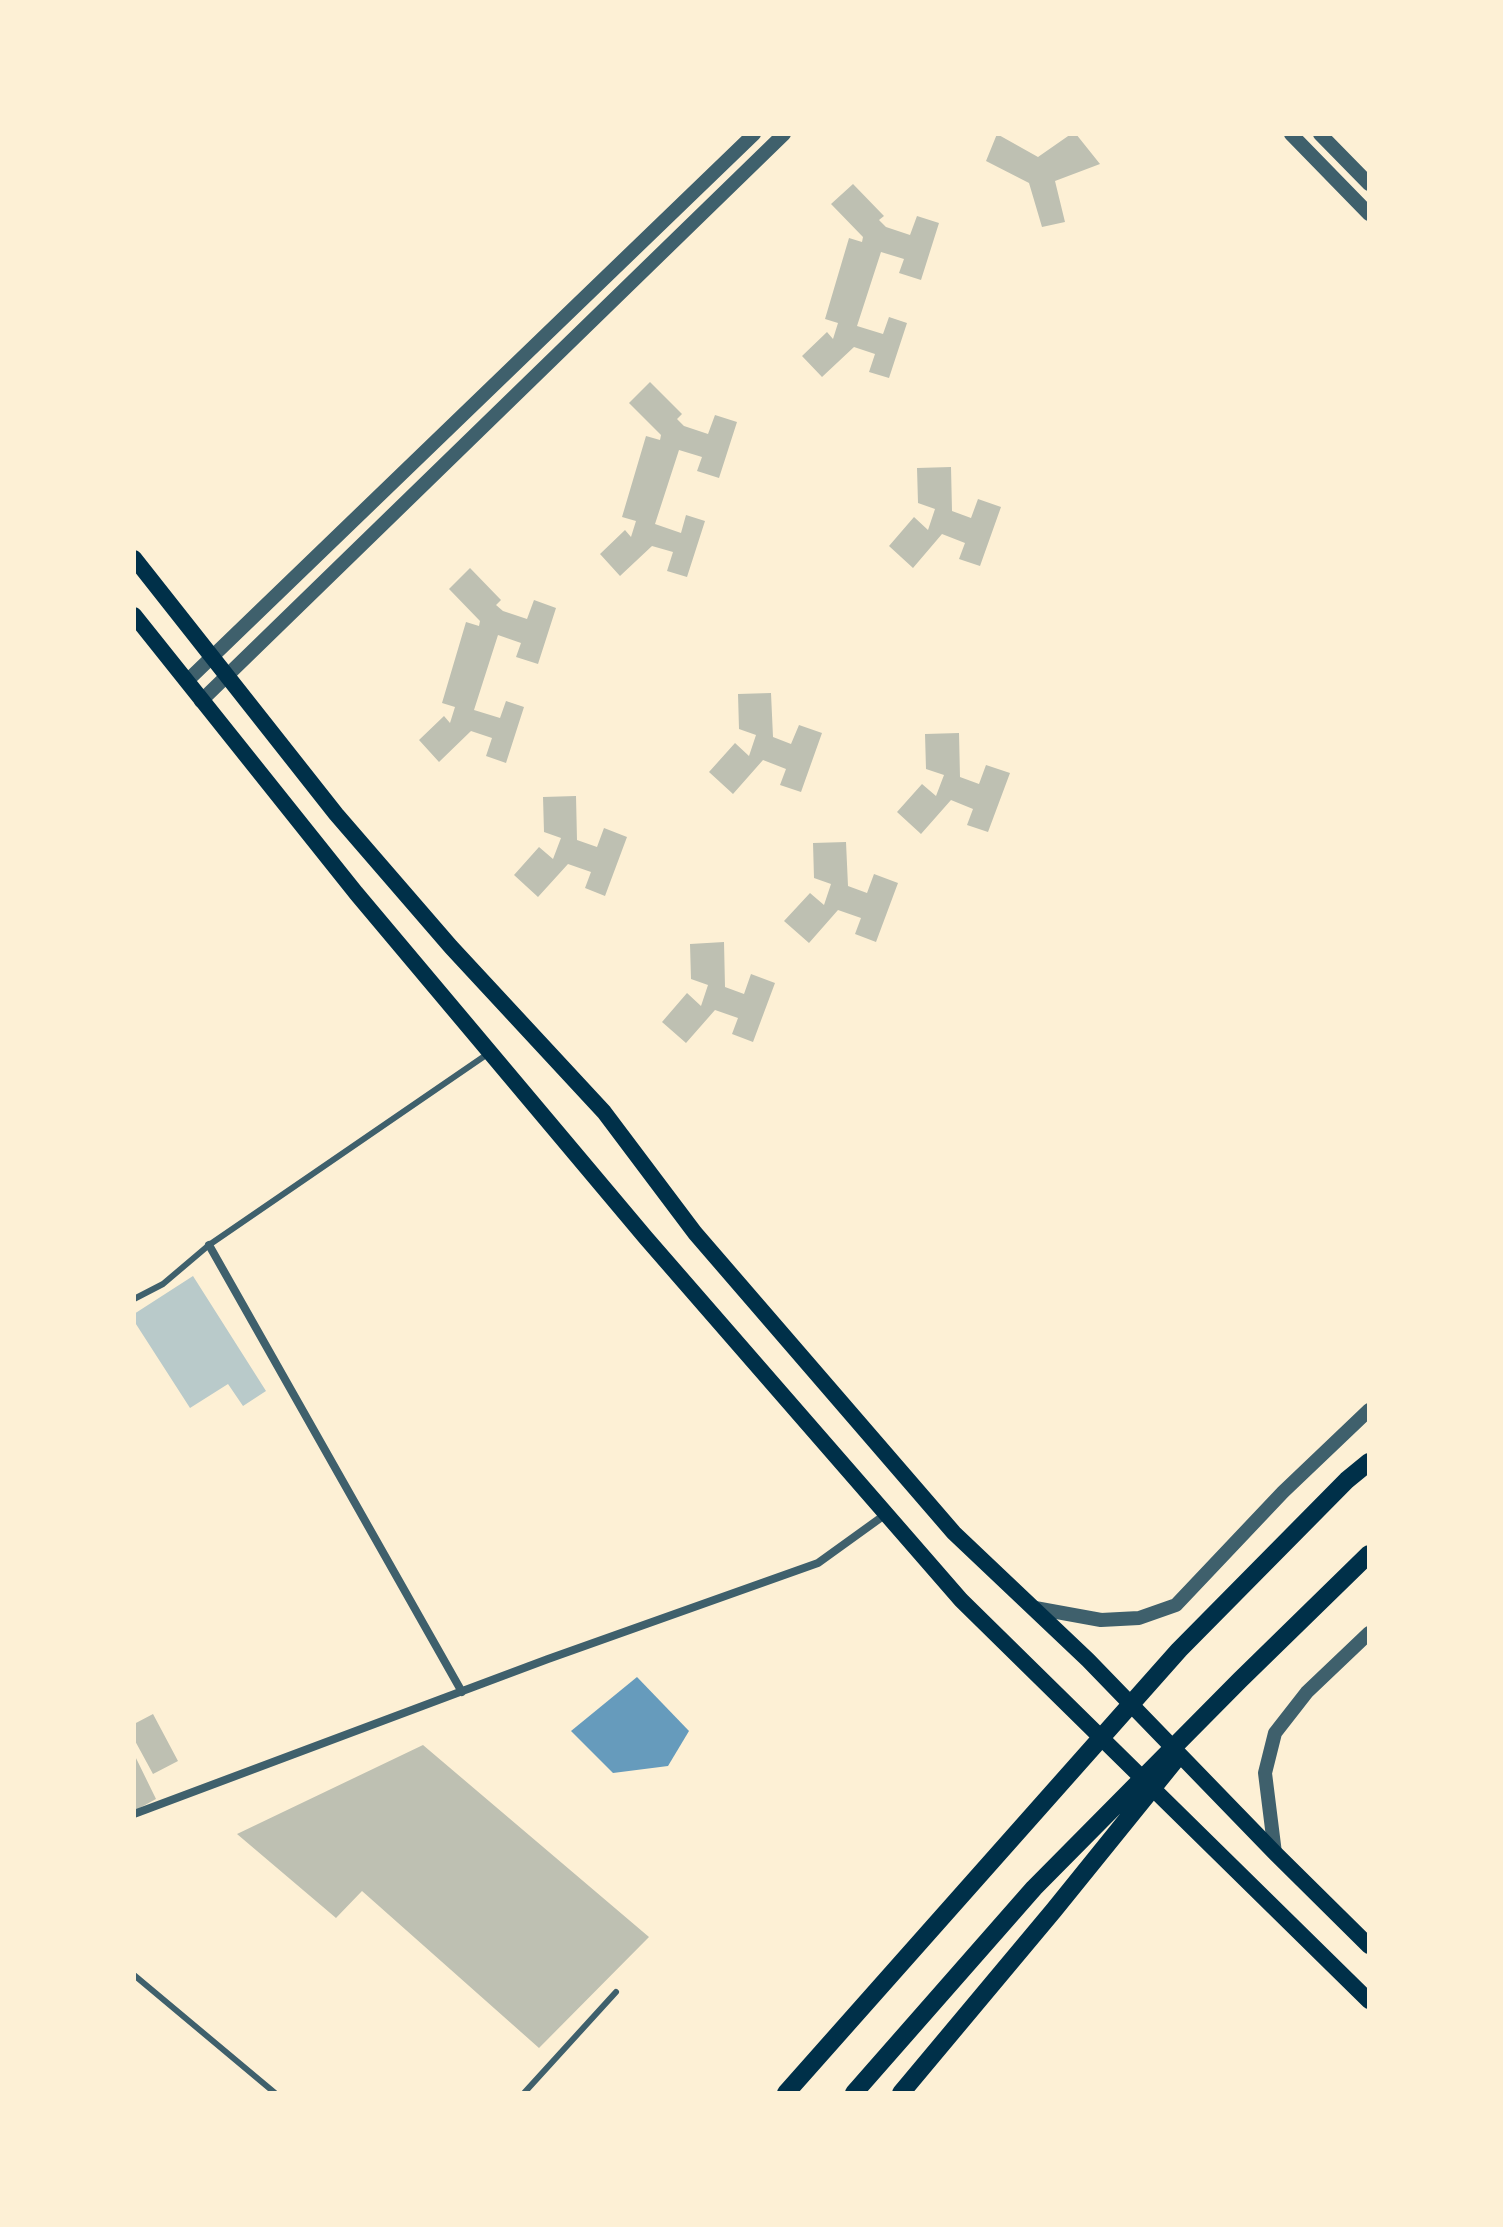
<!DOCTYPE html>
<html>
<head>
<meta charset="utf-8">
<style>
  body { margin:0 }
  #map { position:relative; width:1503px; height:2227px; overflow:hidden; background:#fdf0d5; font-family:Rubik,sans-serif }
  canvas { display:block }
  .frame { position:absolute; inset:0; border:136px solid #fdf0d5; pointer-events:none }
</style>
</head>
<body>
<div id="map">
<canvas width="1503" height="2227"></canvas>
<div class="frame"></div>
</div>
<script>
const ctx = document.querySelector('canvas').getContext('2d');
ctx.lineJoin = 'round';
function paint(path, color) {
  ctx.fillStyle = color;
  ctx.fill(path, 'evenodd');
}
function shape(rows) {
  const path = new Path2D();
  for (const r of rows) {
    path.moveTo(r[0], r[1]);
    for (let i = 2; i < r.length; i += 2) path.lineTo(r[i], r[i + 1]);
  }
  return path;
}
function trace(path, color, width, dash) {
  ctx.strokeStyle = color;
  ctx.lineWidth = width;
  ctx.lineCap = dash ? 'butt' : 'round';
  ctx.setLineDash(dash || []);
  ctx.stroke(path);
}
paint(shape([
  [193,1276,266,1391,243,1406,228,1384,190,1408,134,1321,134,1314]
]), '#b9caca');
paint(shape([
  [637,1677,689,1731,668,1766,613,1773,571,1731]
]), '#669bbc');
paint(shape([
  [997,134,1038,157,1071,134,1076,134,1100,164,1055,181,1065,222,1042,227,1029,183,986,161],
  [853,184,884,216,879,220,886,227,910,235,917,216,939,223,921,280,899,273,904,259,881,252,857,326,883,334,889,317,907,323,889,378,869,372,875,354,854,347,822,377,802,356,827,332,833,339,838,323,825,319,849,238,862,242,863,237,831,204],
  [650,382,682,414,677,419,684,426,708,434,715,415,737,422,719,478,697,471,702,457,679,450,655,524,681,533,686,515,705,521,687,577,667,571,673,552,652,546,620,576,600,554,625,530,631,537,636,521,622,517,646,436,660,440,661,435,629,403],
  [951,467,952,511,971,518,978,499,1001,507,980,566,959,559,965,543,942,534,913,568,889,546,914,517,928,530,935,509,918,503,917,468],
  [470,568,501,600,496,605,503,611,527,619,534,600,556,608,538,664,516,657,521,643,498,635,474,710,500,718,506,701,524,707,506,763,486,756,492,738,471,731,439,762,419,740,444,716,450,723,455,707,442,703,466,622,479,626,480,621,449,589],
  [771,693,773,737,791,744,799,725,822,733,801,792,780,785,786,769,763,760,733,794,709,772,735,743,749,756,756,735,739,729,738,694],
  [959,733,960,777,979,784,986,765,1010,773,988,832,967,825,973,809,951,800,921,834,897,812,922,784,936,796,944,775,926,769,925,734],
  [576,796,577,840,597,847,604,828,627,837,605,896,585,888,591,872,568,864,538,897,514,875,539,847,553,859,561,838,544,832,543,797],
  [846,842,848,886,867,893,874,874,898,883,876,942,855,934,861,918,838,910,809,943,784,921,810,893,824,905,831,884,814,878,813,843],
  [724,942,725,987,744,994,751,974,775,983,753,1042,732,1034,738,1018,715,1010,686,1043,662,1022,687,993,701,1006,708,985,691,979,690,944],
  [153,1714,178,1761,153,1774,134,1739,134,1724],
  [423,1745,649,1937,539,2048,362,1891,336,1918,237,1834],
  [134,1754,156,1799,134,1811]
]), '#bec0b2');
trace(shape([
  [134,1299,163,1284,209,1245,489,1053],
  [134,1975,275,2093],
  [524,2093,616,1992]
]), '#3f606c', 6);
trace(shape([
  [209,1245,462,1692],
  [134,1814,548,1659,818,1563,886,1514]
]), '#3f606c', 8);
trace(shape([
  [1291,134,1369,214],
  [1320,134,1369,184],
  [187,681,754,134],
  [201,701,784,134],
  [1035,1608,1101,1620,1139,1618,1176,1605,1283,1492,1369,1410],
  [1275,1853,1265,1773,1275,1733,1307,1692,1369,1633]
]), '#3f606c', 14);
trace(shape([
  [134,558,336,814,451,947,604,1112,695,1233,954,1533,1088,1660,1275,1853,1369,1946],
  [134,615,356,893,646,1238,961,1600,1369,2001]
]), '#003049', 16);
trace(shape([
  [786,2093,1179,1650,1347,1480,1369,1462],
  [854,2093,1034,1888,1240,1680,1369,1554],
  [901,2093,1054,1910,1176,1759]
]), '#003049', 18);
</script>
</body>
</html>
